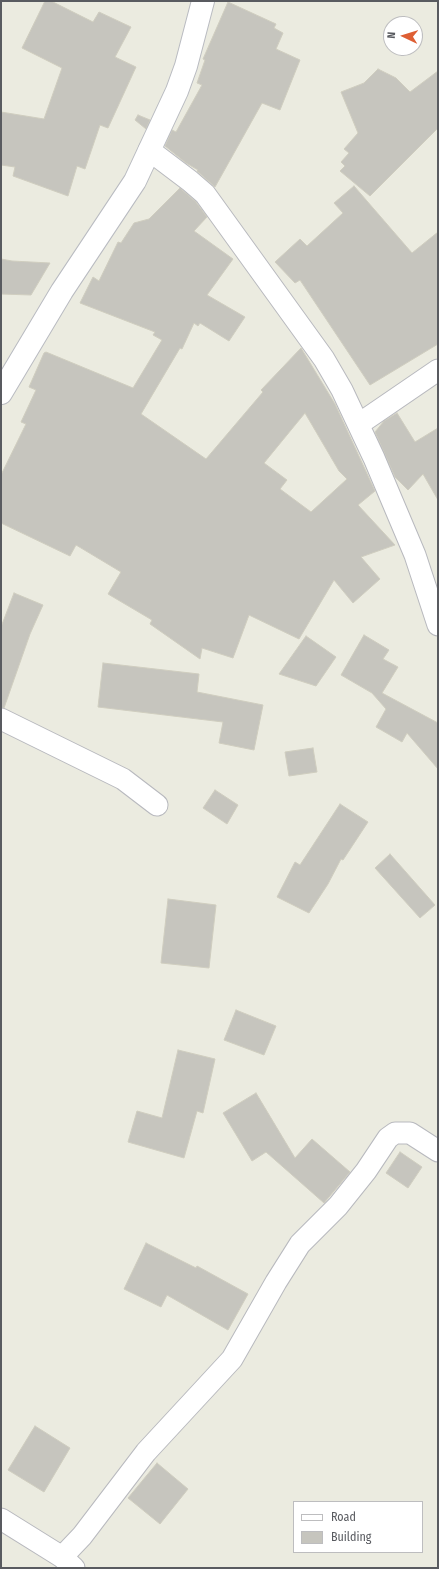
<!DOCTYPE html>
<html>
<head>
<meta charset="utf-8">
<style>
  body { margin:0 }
  #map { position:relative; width:439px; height:1569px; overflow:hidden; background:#ebebe0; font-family:"Fira Sans Condensed",sans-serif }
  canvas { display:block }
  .frame { position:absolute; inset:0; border:2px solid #595b60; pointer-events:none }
  .legend { position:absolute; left:293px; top:1501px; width:130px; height:52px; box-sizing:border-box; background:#fff; border:1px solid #bdbdbf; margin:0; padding:5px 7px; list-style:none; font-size:12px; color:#595b60 }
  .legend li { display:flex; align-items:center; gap:8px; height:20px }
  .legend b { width:20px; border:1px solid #bdbdbf }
  .north { position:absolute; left:383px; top:16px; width:40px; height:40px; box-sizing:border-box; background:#fff; border:1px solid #bdbdbf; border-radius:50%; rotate:274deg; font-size:11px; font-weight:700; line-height:16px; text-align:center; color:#595b60 }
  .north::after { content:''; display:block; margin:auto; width:14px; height:18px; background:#de5f34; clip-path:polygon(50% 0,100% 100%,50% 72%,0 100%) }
</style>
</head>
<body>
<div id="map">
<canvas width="439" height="1569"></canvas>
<div class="frame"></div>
<ul class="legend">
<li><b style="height:5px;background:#fff"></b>Road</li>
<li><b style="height:11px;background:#c6c5be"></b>Building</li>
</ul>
<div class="north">N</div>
</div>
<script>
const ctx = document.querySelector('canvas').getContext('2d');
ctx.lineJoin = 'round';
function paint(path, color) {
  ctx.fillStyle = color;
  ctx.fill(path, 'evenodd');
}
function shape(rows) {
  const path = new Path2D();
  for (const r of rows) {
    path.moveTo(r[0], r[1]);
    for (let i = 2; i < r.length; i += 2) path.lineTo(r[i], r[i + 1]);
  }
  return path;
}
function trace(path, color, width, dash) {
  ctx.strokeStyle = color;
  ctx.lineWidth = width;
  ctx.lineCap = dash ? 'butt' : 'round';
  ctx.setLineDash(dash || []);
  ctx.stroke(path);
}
const building = shape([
  [45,1,51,1,93,22,99,12,131,27,115,57,136,67,108,128,100,125,85,169,77,166,68,196,13,176,15,167,1,165,1,112,44,119,62,68,22,48,45,1],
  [228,2,276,24,274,28,283,33,276,49,300,60,280,110,262,103,215,187,197,171,198,170,186,163,165,146,172,130,176,132,202,85,197,83,205,60,203,59,228,2],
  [378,69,396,78,410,92,438,71,438,128,370,196,340,171,345,166,341,162,349,153,344,149,358,133,341,92,364,83,378,69],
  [138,115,150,120,146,129,135,120,138,115],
  [354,186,412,253,438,232,438,344,370,385,300,280,295,283,275,262,300,239,307,246,343,213,334,203,354,186],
  [180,188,196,202,207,217,194,231,233,259,207,295,245,317,229,341,200,323,198,326,194,323,182,349,180,348,141,414,206,459,263,392,261,390,301,348,335,404,375,491,358,505,395,545,361,557,380,579,353,603,334,580,299,639,249,615,233,658,202,648,200,659,150,624,152,620,108,594,121,572,76,545,70,556,1,523,1,475,26,424,21,422,36,390,29,387,44,353,46,352,133,388,162,340,153,335,155,332,80,303,93,277,99,281,118,242,121,243,134,223,149,219,180,188],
  [305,413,339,471,347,479,311,512,280,489,287,480,264,463,305,413],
  [1,259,12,261,50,263,31,295,1,294,1,259],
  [397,413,415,442,438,428,438,500,423,474,408,490,395,477,375,432,384,421,397,413],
  [14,593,43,605,30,634,4,708,1,707,1,627,14,593],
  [364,635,389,650,383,659,398,667,382,693,438,723,438,769,407,733,402,742,376,727,386,709,372,693,341,675,364,635],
  [306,636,336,657,316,686,279,674,306,636],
  [103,663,199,674,197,692,263,705,254,750,219,743,223,722,98,707,103,663],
  [313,748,317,772,289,776,285,752,313,748],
  [215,790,238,805,227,824,203,808,215,790],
  [340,804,368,822,343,860,341,859,328,884,309,913,277,897,295,862,300,865,340,804],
  [390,854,435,905,420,918,375,868,390,854],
  [168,899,216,905,209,968,161,963,168,899],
  [236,1010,276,1026,264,1055,224,1040,236,1010],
  [178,1050,215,1059,203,1113,197,1111,184,1158,128,1142,137,1111,162,1118,178,1050],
  [256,1093,295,1158,312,1139,350,1172,324,1203,266,1152,252,1161,223,1113,256,1093],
  [400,1152,422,1167,408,1188,386,1173,400,1152],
  [146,1243,196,1268,197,1266,248,1294,228,1330,167,1295,161,1307,124,1289,146,1243],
  [35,1426,70,1448,44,1492,8,1470,35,1426],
  [157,1463,188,1489,160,1524,128,1498,157,1463]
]);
paint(building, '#c6c5be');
trace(building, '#cfcdbf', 1);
const street = shape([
  [149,150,190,181,205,194,324,359,342,390,374,458,415,555,438,625],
  [359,424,438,370],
  [1,719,123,779,157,805],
  [1,1519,62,1557,74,1568],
  [62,1557,82,1536,146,1452,232,1359,276,1282,300,1244,338,1206,366,1171,388,1138,395,1133,410,1133,438,1151]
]);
const secondary = shape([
  [1,393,62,291,135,181,177,91,186,66,203,1]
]);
trace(street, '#b8b9be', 23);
trace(secondary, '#b9bbc1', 24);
trace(street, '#fff', 21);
trace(secondary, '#fff', 22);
</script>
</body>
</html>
